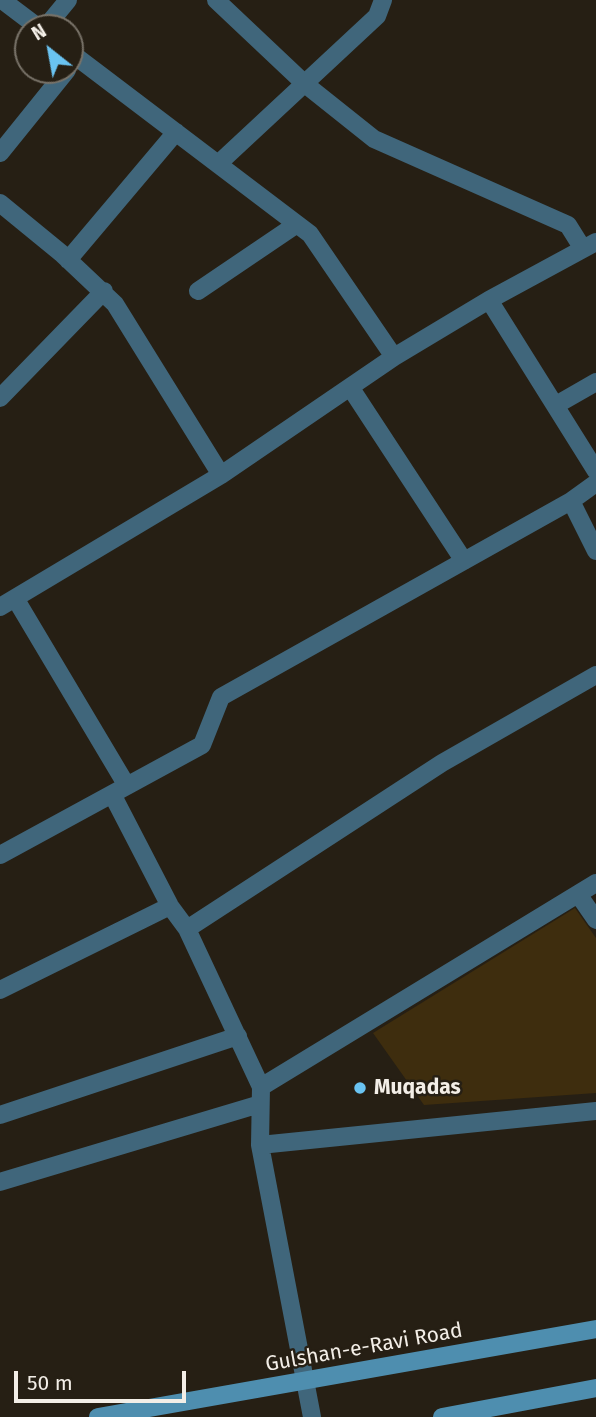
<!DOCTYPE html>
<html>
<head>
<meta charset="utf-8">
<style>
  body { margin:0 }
  #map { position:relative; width:596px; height:1417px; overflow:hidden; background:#261f14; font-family:"Fira Sans",sans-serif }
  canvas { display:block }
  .north { position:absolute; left:14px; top:14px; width:70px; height:70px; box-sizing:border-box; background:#261f14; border:2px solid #787268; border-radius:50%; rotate:329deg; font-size:19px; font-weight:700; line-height:28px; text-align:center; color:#f3eee7 }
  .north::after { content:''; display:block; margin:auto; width:24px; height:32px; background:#6ac3f1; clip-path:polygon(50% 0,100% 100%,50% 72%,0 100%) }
  .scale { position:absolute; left:14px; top:1371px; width:172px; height:32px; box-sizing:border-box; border:4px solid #f3eee7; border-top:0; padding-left:9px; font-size:21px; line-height:24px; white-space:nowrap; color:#f3eee7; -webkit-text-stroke:5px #261f14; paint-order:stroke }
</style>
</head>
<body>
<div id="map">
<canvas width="596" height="1417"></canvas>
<div class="north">N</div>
<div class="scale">50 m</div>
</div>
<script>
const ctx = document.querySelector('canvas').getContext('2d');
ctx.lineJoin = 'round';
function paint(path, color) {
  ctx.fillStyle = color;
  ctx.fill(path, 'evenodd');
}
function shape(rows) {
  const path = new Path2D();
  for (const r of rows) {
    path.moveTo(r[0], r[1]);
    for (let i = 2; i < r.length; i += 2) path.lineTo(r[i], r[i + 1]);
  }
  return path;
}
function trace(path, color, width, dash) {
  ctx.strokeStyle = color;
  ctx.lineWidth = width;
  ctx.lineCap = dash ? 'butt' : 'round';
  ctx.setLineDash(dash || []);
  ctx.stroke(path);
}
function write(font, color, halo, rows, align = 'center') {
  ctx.font = font + ' "Fira Sans",sans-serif';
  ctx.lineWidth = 5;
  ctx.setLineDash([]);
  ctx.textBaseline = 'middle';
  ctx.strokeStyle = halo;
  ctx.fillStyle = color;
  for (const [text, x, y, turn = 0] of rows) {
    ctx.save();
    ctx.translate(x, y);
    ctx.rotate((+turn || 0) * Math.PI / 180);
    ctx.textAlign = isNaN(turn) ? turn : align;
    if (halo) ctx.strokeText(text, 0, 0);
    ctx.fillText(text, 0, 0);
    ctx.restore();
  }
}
paint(shape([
  [575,908,596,938,596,1093,424,1105,373,1033]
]), '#3e2d0e');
trace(shape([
  [2,0,39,28],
  [216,0,305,84,374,139,568,225,583,249],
  [45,28,68,0],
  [70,52,310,234,394,357],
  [0,153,67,70],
  [218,164,377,16,383,0],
  [0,203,61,253,115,304,221,475],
  [68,260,176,132],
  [198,291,297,224],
  [489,300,596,471],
  [350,387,464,561],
  [0,398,104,291],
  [556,405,596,382],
  [596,483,571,501,596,551],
  [15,598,127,786],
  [0,607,221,475,394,357,489,300,596,242],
  [112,794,170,906,187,929,261,1087,260,1145,312,1417],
  [0,855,202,745,221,697,571,501],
  [578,894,596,920],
  [187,929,442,763,596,675],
  [0,990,170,906],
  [261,1087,596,883],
  [0,1115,238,1036],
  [260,1145,596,1111],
  [0,1182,260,1104]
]), '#40667b', 18);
trace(shape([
  [98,1417,596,1329],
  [442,1417,596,1388]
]), '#4e8eaf', 18);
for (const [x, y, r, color] of [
  [360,1088,7,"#6ac3f1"]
]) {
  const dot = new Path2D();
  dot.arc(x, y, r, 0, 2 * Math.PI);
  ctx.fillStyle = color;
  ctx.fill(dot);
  trace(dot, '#261f14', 2.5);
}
write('bold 21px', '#f3eee7', '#261f14', [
  ["Muqadas",374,1088]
], 'left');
write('21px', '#f3eee7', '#261f14', [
  ["Gulshan-e-Ravi Road",364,1348,-10]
]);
</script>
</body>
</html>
